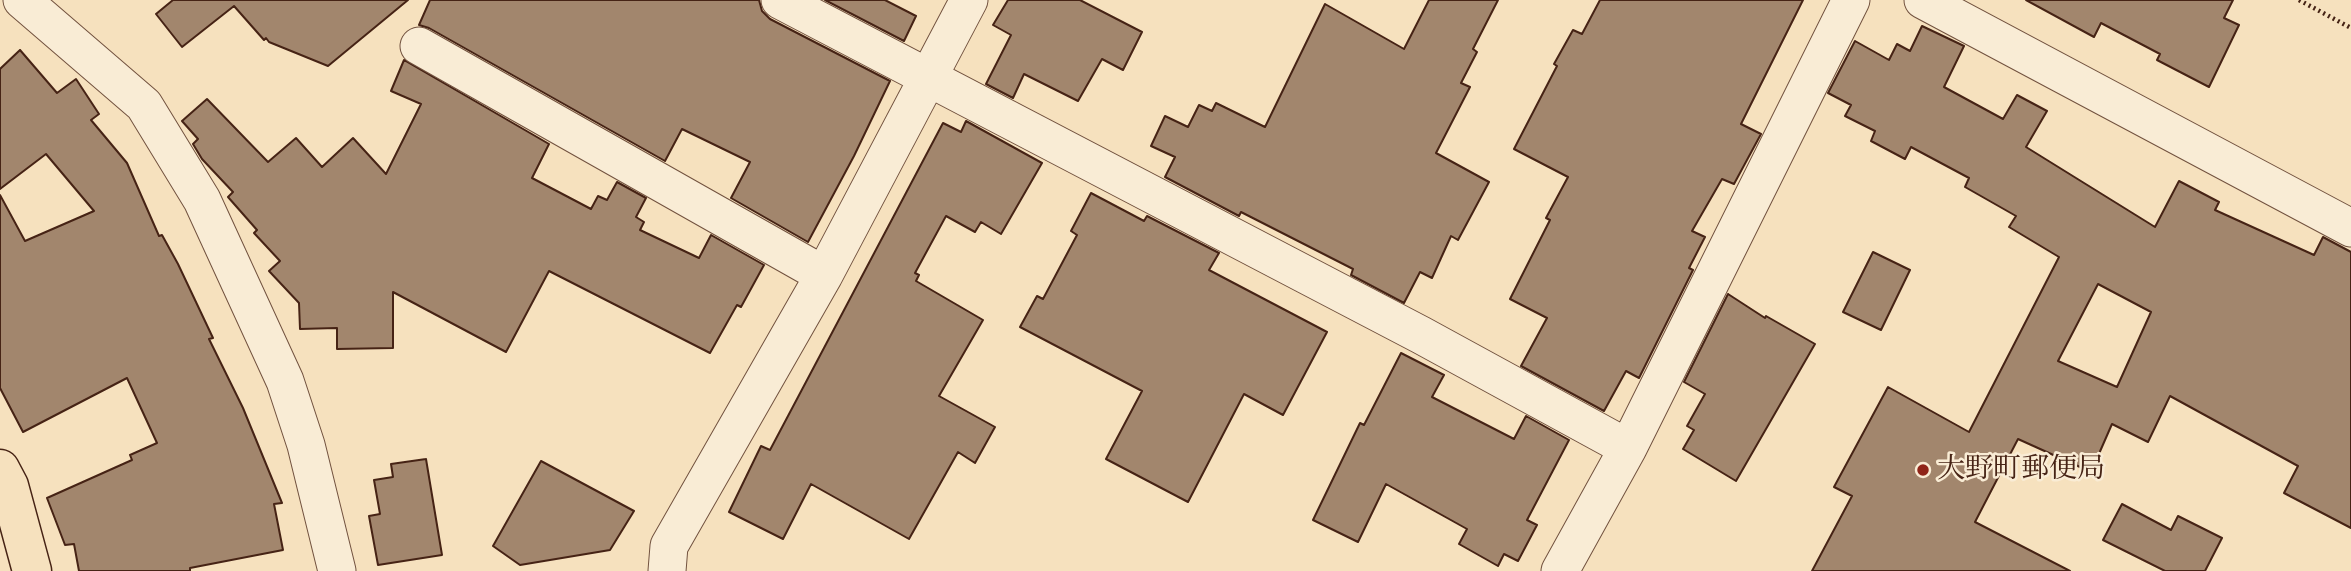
<!DOCTYPE html>
<html>
<head>
<meta charset="utf-8">
<style>
  body { margin:0 }
  canvas { display:block; background:#f6e1be }
</style>
</head>
<body>
<canvas width="2351" height="571"></canvas>
<script>
const ctx = document.querySelector('canvas').getContext('2d');
ctx.lineJoin = 'round';
function paint(path, color) {
  ctx.fillStyle = color;
  ctx.fill(path, 'evenodd');
}
function shape(rows) {
  const path = new Path2D();
  for (const r of rows) {
    path.moveTo(r[0], r[1]);
    for (let i = 2; i < r.length; i += 2) path.lineTo(r[i], r[i + 1]);
  }
  return path;
}
function trace(path, color, width, dash) {
  ctx.strokeStyle = color;
  ctx.lineWidth = width;
  ctx.lineCap = dash ? 'butt' : 'round';
  ctx.setLineDash(dash || []);
  ctx.stroke(path);
}
function write(font, color, halo, rows, align = 'center') {
  ctx.font = font + ' "Libre Bodoni","Noto Serif JP",serif';
  ctx.lineWidth = 5;
  ctx.setLineDash([]);
  ctx.textBaseline = 'middle';
  ctx.strokeStyle = halo;
  ctx.fillStyle = color;
  for (const [text, x, y, turn = 0] of rows) {
    ctx.save();
    ctx.translate(x, y);
    ctx.rotate((+turn || 0) * Math.PI / 180);
    ctx.textAlign = isNaN(turn) ? turn : align;
    if (halo) ctx.strokeText(text, 0, 0);
    ctx.fillText(text, 0, 0);
    ctx.restore();
  }
}
const building = shape([
  [173,0,408,0,328,66,269,42,266,38,264,40,234,6,182,47,156,14,173,0],
  [430,0,759,0,762,11,770,19,890,81,854,156,808,242,731,198,750,162,682,129,665,161,429,28,419,25,430,0],
  [825,0,885,0,916,16,904,41,825,0],
  [1008,0,1080,0,1142,32,1123,70,1102,59,1078,101,1024,74,1013,98,986,84,1011,35,993,25,1008,0],
  [1429,0,1498,0,1473,49,1477,52,1461,83,1470,87,1436,153,1489,182,1458,240,1451,236,1432,278,1420,272,1404,303,1351,275,1353,269,1241,212,1239,216,1165,177,1175,157,1151,146,1165,116,1188,127,1199,105,1212,111,1216,103,1265,127,1325,4,1404,49,1429,0],
  [1600,0,1803,0,1741,124,1761,134,1734,184,1722,179,1692,231,1705,237,1689,268,1693,270,1639,378,1626,371,1604,411,1521,366,1547,318,1510,299,1550,220,1546,218,1568,177,1514,149,1557,66,1554,64,1573,30,1582,34,1600,0],
  [2026,0,2233,0,2224,18,2239,25,2209,87,2157,60,2160,54,2101,23,2094,37,2026,0],
  [1922,26,1964,46,1944,87,2003,119,2017,95,2047,111,2026,147,2155,227,2179,181,2219,202,2215,210,2314,255,2323,237,2351,252,2351,528,2284,493,2298,466,2170,396,2148,442,2112,424,2091,472,2018,439,1975,522,2070,571,1812,571,1852,496,1834,487,1888,387,1969,432,2059,257,2009,227,2016,216,1965,187,1969,178,1911,147,1905,159,1871,141,1875,131,1845,116,1851,105,1828,93,1855,41,1889,60,1897,44,1910,51,1922,26],
  [2098,284,2151,312,2117,387,2058,361,2098,284],
  [20,50,57,93,76,79,99,114,91,120,127,163,159,236,162,235,178,264,213,338,209,339,243,408,282,503,274,504,283,550,190,568,190,571,79,571,74,544,65,545,47,498,132,460,130,455,157,443,127,378,23,432,0,388,0,195,25,241,94,211,46,154,0,189,0,69,20,50],
  [404,60,549,144,532,178,591,209,598,196,607,200,617,182,646,198,636,217,644,222,640,230,699,258,711,235,764,265,741,307,737,305,710,353,549,271,506,352,393,292,393,348,337,349,337,328,300,329,299,303,269,271,280,261,254,233,257,230,228,197,233,192,202,159,193,144,198,139,182,121,207,99,268,162,296,138,322,167,353,138,386,174,421,104,391,91,404,60],
  [966,121,1042,163,1001,234,981,222,975,232,946,216,915,273,919,275,916,281,983,320,939,396,995,427,975,463,958,452,909,539,811,484,783,539,729,512,761,446,770,450,943,123,961,132,966,121],
  [1091,193,1144,221,1147,216,1219,253,1209,270,1327,332,1283,415,1244,394,1188,502,1106,459,1142,391,1020,327,1037,296,1043,299,1077,235,1071,231,1091,193],
  [1873,252,1910,270,1881,330,1843,312,1873,252],
  [1728,294,1765,318,1766,316,1815,344,1736,481,1683,449,1694,430,1687,426,1705,394,1684,382,1728,294],
  [1401,353,1444,375,1432,397,1514,439,1526,416,1569,440,1527,520,1537,525,1518,561,1504,554,1498,566,1459,544,1467,529,1386,484,1358,542,1313,520,1360,423,1364,425,1401,353],
  [426,459,442,555,378,565,369,516,380,514,374,480,393,477,391,464,426,459],
  [541,461,634,511,610,550,520,565,493,546,541,461],
  [2122,504,2171,530,2178,516,2222,538,2205,571,2165,571,2103,540,2122,504]
]);
paint(building, '#a2866d');
trace(building, '#462315', 2);
const minor = shape([
  [22,0,144,105,202,200,285,381,306,445,337,571],
  [780,0,1421,335,1628,448],
  [1923,0,2351,228],
  [419,46,824,275],
  [667,571,669,546,824,275,969,0],
  [1560,571,1628,448,1851,0]
]);
const primary = shape([
  [0,469,9,486,32,571]
]);
trace(minor, '#72523f', 39);
trace(primary, '#462315', 41);
trace(shape([
  [2299,0,2351,28]
]), '#462315', 4.5, [2, 3.5]);
trace(minor, '#f9ecd5', 37);
trace(primary, '#f6e1be', 38);
for (const [x, y, r, color] of [
  [1923,470,7,"#8f2418"]
]) {
  const dot = new Path2D();
  dot.arc(x, y, r, 0, 2 * Math.PI);
  ctx.fillStyle = color;
  ctx.fill(dot);
  trace(dot, '#f9ecd5', 2.5);
}
write('28px', '#462315', '#f9ecd5', [
  ["大野町郵便局",1937,470]
], 'left');
</script>
</body>
</html>
